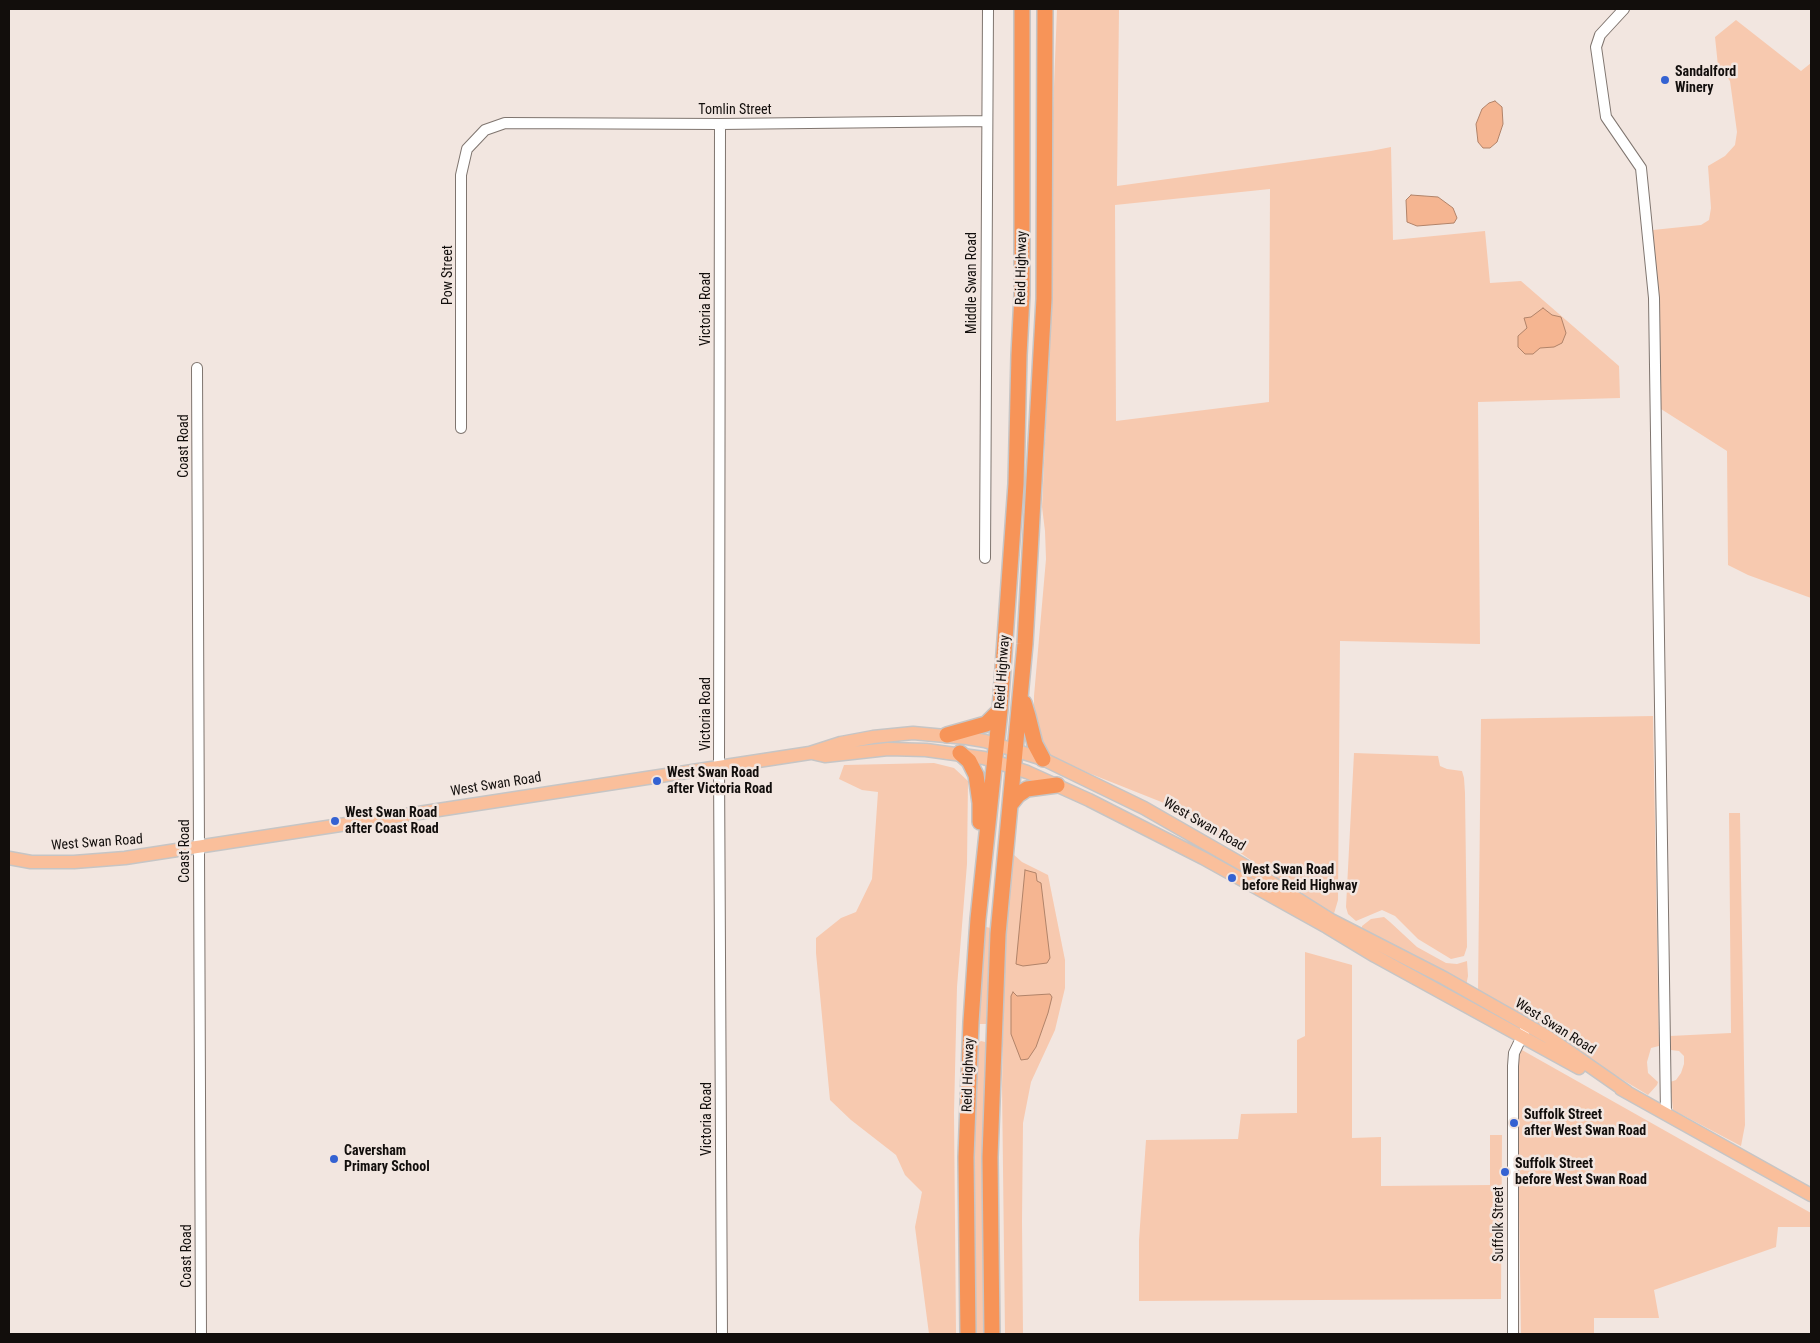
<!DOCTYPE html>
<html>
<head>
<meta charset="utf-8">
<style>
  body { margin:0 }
  #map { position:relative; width:1820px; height:1343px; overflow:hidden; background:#f2e6e0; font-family:"Roboto Condensed",sans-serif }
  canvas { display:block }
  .frame { position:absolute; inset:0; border:10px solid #120e0c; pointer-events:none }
</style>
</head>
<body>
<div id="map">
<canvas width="1820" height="1343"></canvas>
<div class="frame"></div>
</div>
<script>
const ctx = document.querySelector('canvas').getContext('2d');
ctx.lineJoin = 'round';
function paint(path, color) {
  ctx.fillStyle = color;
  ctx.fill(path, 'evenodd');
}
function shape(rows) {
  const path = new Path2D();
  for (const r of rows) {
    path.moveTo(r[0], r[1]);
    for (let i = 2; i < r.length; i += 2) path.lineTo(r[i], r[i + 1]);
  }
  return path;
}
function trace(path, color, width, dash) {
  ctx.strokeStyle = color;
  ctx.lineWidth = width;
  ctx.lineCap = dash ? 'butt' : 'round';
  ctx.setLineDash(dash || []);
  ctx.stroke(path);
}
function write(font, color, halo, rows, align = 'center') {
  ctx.font = font + ' "Roboto Condensed",sans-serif';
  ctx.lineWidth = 5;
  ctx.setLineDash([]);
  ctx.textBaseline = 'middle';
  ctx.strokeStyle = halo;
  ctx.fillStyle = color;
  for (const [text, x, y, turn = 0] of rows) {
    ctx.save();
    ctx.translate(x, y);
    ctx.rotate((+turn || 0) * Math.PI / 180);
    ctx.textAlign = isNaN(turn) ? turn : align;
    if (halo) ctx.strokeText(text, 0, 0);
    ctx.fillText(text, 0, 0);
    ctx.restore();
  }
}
paint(shape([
  [1057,9,1119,9,1117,186,1371,151,1391,147,1393,240,1485,231,1490,283,1521,281,1619,366,1620,398,1478,402,1480,644,1340,641,1338,900,1333,917,1174,807,1086,772,1048,754,1037,739,1034,722,1034,696,1046,559,1045,531,1042,507,1050,336,1050,189],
  [1270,189,1269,402,1116,421,1115,205],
  [1736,20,1801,71,1811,63,1811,598,1748,575,1728,565,1727,451,1661,409,1653,230,1701,225,1709,220,1711,208,1708,166,1725,156,1735,145,1737,132,1730,81,1718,66,1715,37],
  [1653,716,1659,1046,1651,1048,1647,1062,1648,1073,1658,1082,1657,1085,1648,1095,1478,993,1481,719],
  [1354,753,1438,756,1440,766,1447,769,1462,771,1464,778,1465,793,1467,947,1464,956,1451,959,1418,939,1395,916,1382,910,1356,921,1348,914,1346,907],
  [934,763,954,768,968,781,967,864,957,987,954,1113,956,1334,929,1334,915,1227,922,1192,905,1175,896,1155,851,1120,830,1100,816,953,816,938,841,918,856,912,872,879,878,792,862,790,839,779,844,765],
  [1729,813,1740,813,1745,1125,1741,1146,1673,1110,1670,1082,1676,1080,1681,1073,1684,1064,1684,1056,1679,1051,1671,1050,1670,1036,1731,1033],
  [1013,854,1022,862,1048,875,1065,960,1065,988,1055,1030,1031,1082,1023,1123,1022,1221,1023,1334,1005,1334,1002,1086,1005,947],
  [1384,917,1390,922,1417,947,1446,963,1457,964,1467,961,1468,976,1466,986,1362,930,1362,926,1371,919],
  [986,927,991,928,986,1024,978,1024],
  [1305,952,1352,965,1352,1138,1381,1137,1381,1186,1490,1185,1490,1135,1502,1135,1501,1299,1139,1301,1139,1240,1146,1140,1238,1139,1241,1114,1297,1113,1297,1040,1305,1036],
  [981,1041,985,1042,988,1334,973,1334,974,1093,975,1054,978,1043],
  [1522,1050,1811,1213,1811,1227,1778,1227,1776,1247,1654,1290,1659,1318,1594,1318,1594,1334,1521,1334,1517,1078,1519,1074,1517,1069,1517,1059,1519,1052]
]), '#f7c9af');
const water = shape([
  [1495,101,1502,107,1503,124,1497,142,1490,148,1483,148,1478,142,1476,124,1482,109,1489,103,1495,101],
  [1411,195,1438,197,1453,208,1457,218,1454,223,1417,226,1407,222,1406,200,1411,195],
  [1543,308,1552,315,1561,317,1566,333,1562,343,1554,347,1540,348,1533,354,1525,354,1518,347,1518,336,1527,328,1524,318,1531,317,1543,308],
  [1025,870,1036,873,1037,881,1041,883,1050,958,1047,963,1023,966,1016,964,1025,870],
  [1013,992,1017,996,1050,994,1052,997,1048,1013,1036,1047,1028,1059,1021,1060,1011,1034,1011,996,1013,992]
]);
paint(water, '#f5b591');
trace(water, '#b18369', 1);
const minor = shape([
  [1624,9,1600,35,1596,47,1606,117,1641,168,1654,298,1666,1114],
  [720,124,719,766,722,1334],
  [197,368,201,1334],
  [461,428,461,175,467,149,485,130,505,123,720,124,987,121],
  [985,558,988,9],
  [1513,1334,1513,1066,1514,1053,1525,1030]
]);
const major = shape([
  [812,753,825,756,888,749,926,750,984,758,1027,772,1089,800,1203,858,1327,927,1375,956,1579,1068],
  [9,858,31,862,74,862,125,858,810,753,841,743,873,737,913,733,967,738,985,741,1043,759,1144,808,1247,867,1331,920,1444,978,1548,1037,1627,1092],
  [1621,1089,1811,1195]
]);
const highway = shape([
  [1024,703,1028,716,1035,744,1043,759],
  [947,735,986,724,1000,710],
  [960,753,969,761,976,775,980,803,980,822],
  [1010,805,1018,795,1027,789,1057,785],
  [968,1334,966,1157,971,1022,978,919,1000,710,1016,484,1019,355,1022,295,1022,9],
  [992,1334,990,1157,998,934,1025,644,1044,299,1045,9]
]);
trace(minor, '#7f756f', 12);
trace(major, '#c6c5c5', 15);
trace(highway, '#c6c5c5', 18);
trace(minor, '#fff', 10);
trace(major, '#fabf9b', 12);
trace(highway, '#f79458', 15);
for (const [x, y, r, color] of [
  [1665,80,5,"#3462d2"],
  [657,781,5,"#3462d2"],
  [335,821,5,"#3462d2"],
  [1232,878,5,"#3462d2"],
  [1514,1123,5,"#3462d2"],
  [334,1159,5,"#3462d2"],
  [1505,1172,5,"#3462d2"]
]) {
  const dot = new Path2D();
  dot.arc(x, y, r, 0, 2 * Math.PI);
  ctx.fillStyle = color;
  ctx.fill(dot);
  trace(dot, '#f2e6e0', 2);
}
write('bold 14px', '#120e0c', '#f2e6e0', [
  ["Sandalford",1675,72],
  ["Winery",1675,88],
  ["West Swan Road",667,773],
  ["after Victoria Road",667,789],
  ["West Swan Road",345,813],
  ["after Coast Road",345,829],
  ["West Swan Road",1242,870],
  ["before Reid Highway",1242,886],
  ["Suffolk Street",1524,1115],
  ["after West Swan Road",1524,1131],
  ["Caversham",344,1151],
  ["Primary School",344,1167],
  ["Suffolk Street",1515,1164],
  ["before West Swan Road",1515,1180]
], 'left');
write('14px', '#120e0c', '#f2e6e0', [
  ["Tomlin Street",735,110],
  ["Reid Highway",1022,268,-89],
  ["Pow Street",448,275,-90],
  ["Middle Swan Road",972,283,-90],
  ["Victoria Road",706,309,-90],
  ["Coast Road",184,446,-90],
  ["Reid Highway",1003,672,-86],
  ["Victoria Road",706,714,-90],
  ["West Swan Road",496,785,-9],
  ["West Swan Road",1204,825,30],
  ["West Swan Road",97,843,-4],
  ["Coast Road",185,851,-90],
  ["West Swan Road",1555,1027,32],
  ["Reid Highway",969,1075,-88],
  ["Victoria Road",707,1119,-90],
  ["Suffolk Street",1499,1224,-90],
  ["Coast Road",187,1256,-90]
]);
</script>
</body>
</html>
